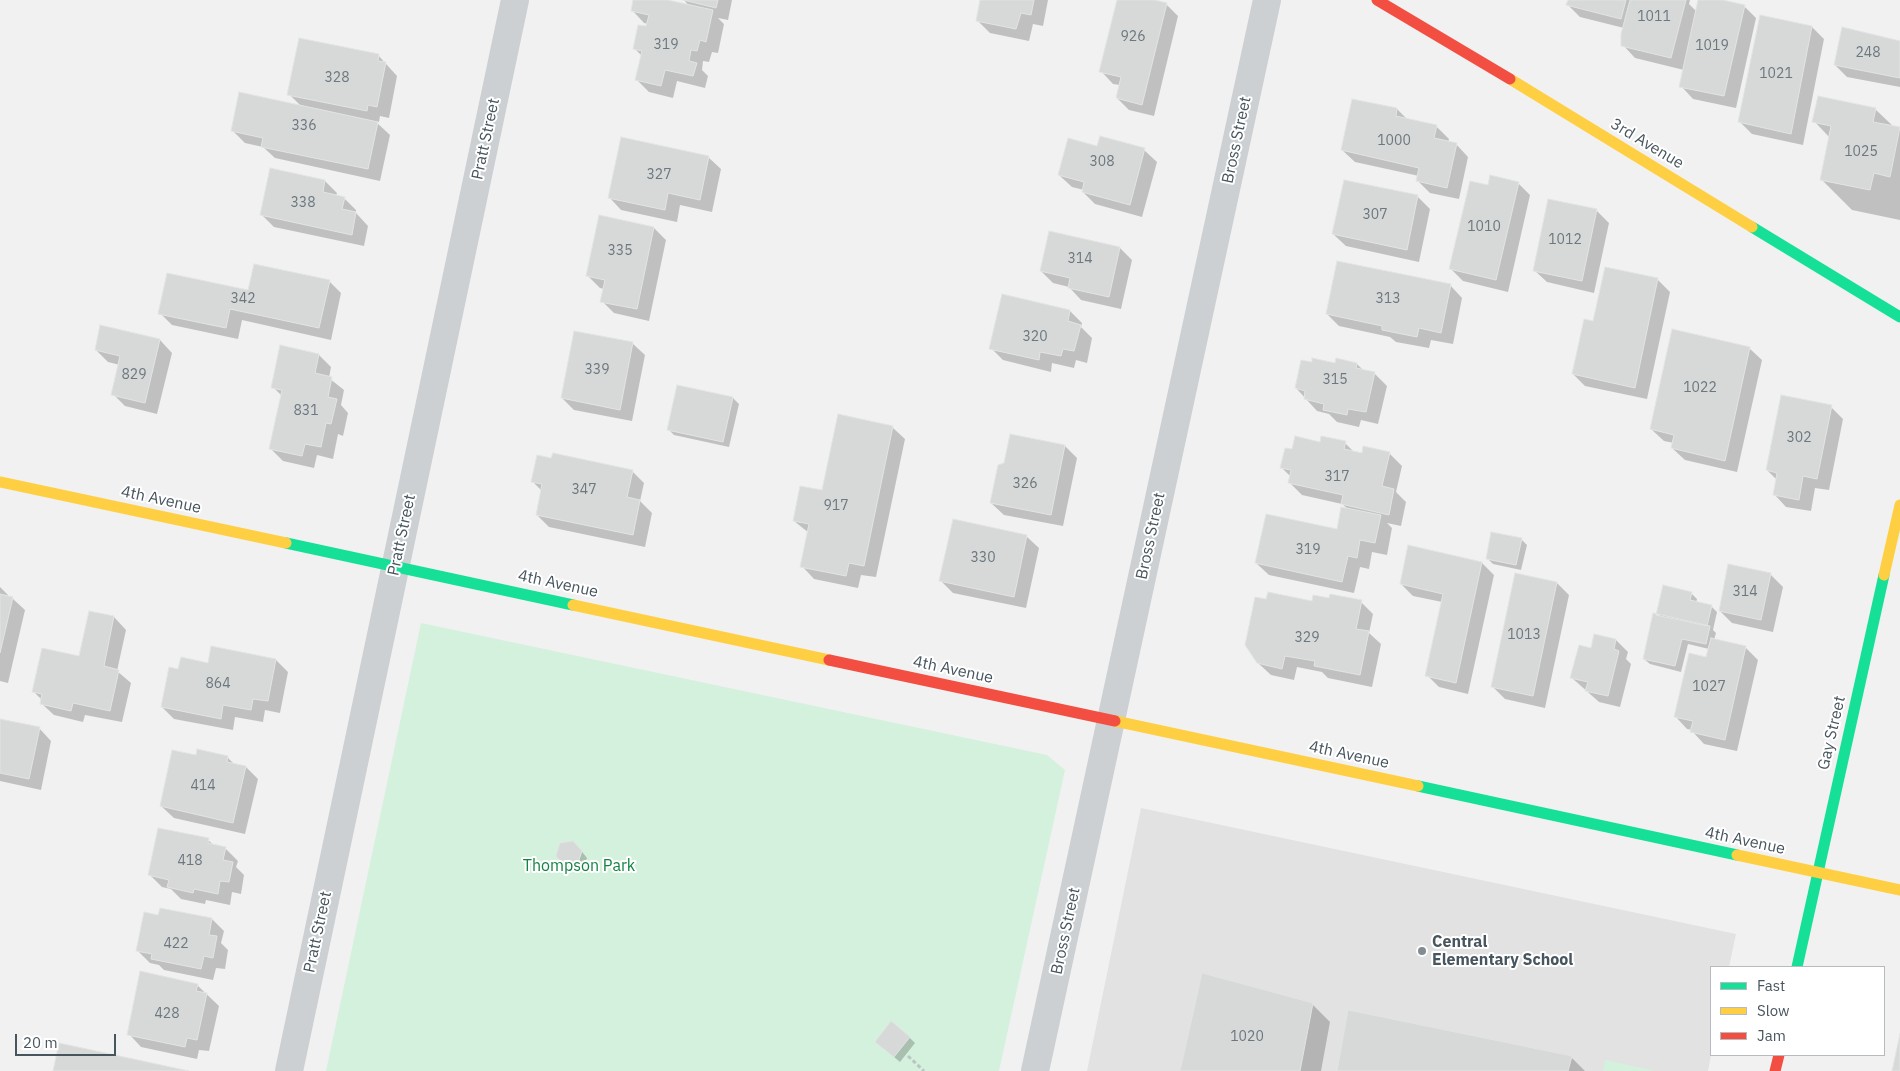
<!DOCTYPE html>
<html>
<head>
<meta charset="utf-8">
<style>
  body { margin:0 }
  #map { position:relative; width:1900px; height:1071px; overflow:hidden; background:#f1f1f1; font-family:"IBM Plex Sans",sans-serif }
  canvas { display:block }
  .legend { position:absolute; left:1710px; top:966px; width:175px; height:90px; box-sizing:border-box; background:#fff; border:1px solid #b5bbbf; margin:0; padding:6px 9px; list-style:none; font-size:15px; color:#47555e }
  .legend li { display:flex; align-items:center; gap:10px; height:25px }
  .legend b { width:25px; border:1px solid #b5bbbf }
  .scale { position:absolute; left:15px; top:1034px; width:101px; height:22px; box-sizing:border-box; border:2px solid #47555e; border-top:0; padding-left:6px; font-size:15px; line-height:18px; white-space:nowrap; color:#47555e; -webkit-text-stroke:4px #fff; paint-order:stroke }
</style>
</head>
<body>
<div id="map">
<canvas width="1900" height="1071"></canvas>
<ul class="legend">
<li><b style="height:6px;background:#16e098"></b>Fast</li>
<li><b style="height:6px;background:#ffcf43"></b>Slow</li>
<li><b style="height:6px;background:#f24e42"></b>Jam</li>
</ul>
<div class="scale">20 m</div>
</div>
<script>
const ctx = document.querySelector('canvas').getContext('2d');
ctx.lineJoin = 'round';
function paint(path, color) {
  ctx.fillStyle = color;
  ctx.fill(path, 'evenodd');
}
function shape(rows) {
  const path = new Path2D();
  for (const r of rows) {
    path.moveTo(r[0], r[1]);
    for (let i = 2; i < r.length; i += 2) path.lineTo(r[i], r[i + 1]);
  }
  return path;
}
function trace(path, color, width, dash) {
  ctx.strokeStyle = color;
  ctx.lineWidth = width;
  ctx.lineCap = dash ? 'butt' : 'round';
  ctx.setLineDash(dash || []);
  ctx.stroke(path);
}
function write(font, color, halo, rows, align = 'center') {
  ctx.font = font + ' "IBM Plex Sans",sans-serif';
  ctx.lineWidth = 4;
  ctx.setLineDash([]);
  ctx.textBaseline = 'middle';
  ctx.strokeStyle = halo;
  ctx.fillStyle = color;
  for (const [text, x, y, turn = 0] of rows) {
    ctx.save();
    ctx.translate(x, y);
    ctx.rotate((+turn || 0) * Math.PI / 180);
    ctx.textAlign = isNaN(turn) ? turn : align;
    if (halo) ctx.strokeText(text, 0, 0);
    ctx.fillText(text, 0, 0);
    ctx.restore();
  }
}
paint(shape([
  [1141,808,1736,934,1729,967,1711,967,1711,1055,1708,1071,1087,1071]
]), '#e3e2e3');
paint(shape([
  [421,623,1047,755,1065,770,999,1071,326,1071],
  [1605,1060,1655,1071,1603,1071]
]), '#d4f1dd');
paint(shape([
  [634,0,663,0,689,6,684,0,732,0,728,20,718,18,724,24,718,53,712,52,709,62,703,61,702,70,708,76,705,88,677,81,673,98,649,92,637,80,642,56,634,48,648,24,644,23,632,10],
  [982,0,1048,0,1043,26,1033,24,1029,41,990,33,977,20],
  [1118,0,1150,0,1166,4,1178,16,1154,116,1129,110,1117,98,1120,85,1113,84,1101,71],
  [1569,0,1690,0,1689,4,1697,12,1700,0,1717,0,1744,6,1756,18,1736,108,1693,99,1681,86,1684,70,1635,58,1623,45,1624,28,1580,17,1568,5],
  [1761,17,1812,27,1824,39,1803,145,1752,134,1740,122],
  [1900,42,1900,87,1847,77,1835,65],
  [378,55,397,76,389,118,380,116,379,122,375,121,390,135,380,181,275,158,263,147,245,143,232,130,301,106,289,94],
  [1397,109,1408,120,1436,126,1449,139,1448,143,1456,144,1468,157,1459,199,1430,193,1418,181,1419,176,1355,162,1342,150],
  [1875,109,1894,127,1900,129,1900,220,1852,210,1821,179,1830,138,1814,121],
  [1098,147,1144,150,1157,162,1142,217,1095,204,1083,192,1084,190,1072,187,1059,175],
  [708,157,721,169,712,212,680,205,677,222,621,210,609,197],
  [325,181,337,193,336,196,344,198,356,210,356,213,368,226,364,246,274,227,262,215],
  [1518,183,1530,195,1508,292,1463,281,1451,269,1489,186],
  [1418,197,1430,209,1419,262,1346,246,1333,234],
  [1597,211,1609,223,1594,293,1547,282,1534,270],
  [654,228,666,240,649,321,614,313,602,301,604,289,600,288,588,276],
  [1050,232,1120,248,1132,260,1121,309,1081,300,1069,287,1053,283,1041,271],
  [1657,279,1670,292,1647,399,1585,386,1573,374],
  [329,281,341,293,331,340,242,320,238,339,172,325,160,313,249,291],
  [1450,285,1462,298,1453,344,1431,340,1429,348,1396,342,1390,337,1339,326,1327,314],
  [1070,311,1082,323,1081,327,1092,338,1087,363,1076,360,1074,368,1052,363,1051,372,1003,360,991,348],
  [160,340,172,353,157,414,125,406,113,394,120,365,108,362,96,350],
  [632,343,645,355,632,421,574,410,562,398],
  [1749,348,1762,360,1737,472,1685,460,1672,448,1674,443,1664,441,1651,429],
  [319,355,331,367,329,378,344,390,341,405,348,413,343,436,338,434,333,459,317,455,314,468,283,461,271,449,282,396,273,387],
  [1312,364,1357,364,1364,371,1375,374,1387,386,1378,424,1361,420,1359,427,1337,422,1329,414,1317,411,1296,388],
  [733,398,739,404,729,447,674,435,668,429],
  [1831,407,1843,419,1829,490,1815,488,1811,511,1786,507,1774,494,1777,480,1767,470],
  [892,427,905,439,876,577,861,575,858,588,814,579,802,566,809,533,794,521],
  [1321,443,1345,443,1355,453,1363,454,1389,453,1402,466,1396,492,1406,502,1401,526,1387,523,1392,528,1387,555,1372,552,1369,569,1360,567,1354,593,1269,575,1256,563,1338,531,1348,509,1342,504,1302,495,1289,482,1291,477,1282,468,1293,451],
  [1065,446,1077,458,1063,526,1004,515,991,503],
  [632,471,644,483,640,501,652,513,645,547,549,527,537,515,542,491,533,482],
  [1026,536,1039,548,1026,608,953,593,941,581],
  [1521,539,1527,545,1521,570,1493,564,1487,558],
  [1482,563,1494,575,1468,694,1439,687,1427,675,1442,602,1413,596,1401,584],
  [1771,575,1783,587,1773,632,1732,623,1720,611],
  [1557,583,1569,595,1545,708,1505,699,1493,687],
  [0,587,8,595,8,597,12,598,25,610,8,683,0,681],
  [1691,593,1697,599,1696,603,1711,606,1717,612,1713,630,1716,633,1714,640,1746,648,1758,660,1737,751,1704,744,1692,731,1692,730,1687,729,1675,716,1707,658,1709,649,1688,644,1681,672,1650,664,1644,659,1657,617],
  [1361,602,1373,614,1369,633,1381,644,1372,687,1328,678,1322,672,1297,667,1294,680,1271,675,1258,663,1313,603],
  [114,617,126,630,117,671,131,683,122,722,85,715,83,722,54,715,41,703,42,700,34,692,80,658],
  [1616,640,1628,652,1626,659,1631,664,1620,707,1599,702,1572,678,1592,650],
  [276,660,288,672,280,713,265,710,263,722,235,717,233,730,174,719,162,707,179,670,209,664],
  [0,720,39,728,51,741,41,790,0,781],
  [197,757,227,757,235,765,246,767,258,779,245,834,174,818,161,806],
  [208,840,215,846,225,848,238,861,236,867,244,875,241,894,232,892,230,905,206,900,205,904,181,899,171,889,162,887,150,875],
  [579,848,587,858,583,869,572,871,566,865],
  [159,916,212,919,224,931,221,943,228,950,225,969,216,968,213,980,164,970,159,965,150,963,138,951],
  [197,985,219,1006,209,1051,199,1050,197,1059,141,1047,129,1034],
  [1312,1004,1330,1022,1321,1071,1181,1071],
  [909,1037,915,1043,900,1062,882,1047],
  [1571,1057,1585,1071,1339,1071]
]), '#0003');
const building = shape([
  [633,0,668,0,713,10,706,42,700,40,697,51,691,50,689,61,697,63,693,76,665,70,661,86,635,80,642,51,633,49,638,25,646,26,649,15,631,11,633,0],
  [683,0,718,0,716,8,683,0],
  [980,0,1034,0,1031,15,1021,13,1016,29,976,21,980,0],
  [1117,0,1155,0,1167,3,1142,105,1116,98,1121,77,1099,72,1117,0],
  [1568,0,1626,0,1621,19,1566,5,1568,0],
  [1630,0,1686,0,1671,58,1621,46,1621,34,1630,0],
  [1698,0,1723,0,1745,5,1724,96,1679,87,1698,0],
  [1760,15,1812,26,1791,134,1738,122,1760,15],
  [1842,27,1900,41,1900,78,1834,65,1842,27],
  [299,38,379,54,378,61,386,62,377,107,368,105,367,111,287,95,299,38],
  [239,92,378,122,368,169,261,147,263,138,231,131,239,92],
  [1818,96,1876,108,1873,122,1900,127,1890,177,1874,173,1870,190,1820,180,1831,126,1812,122,1818,96],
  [1352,99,1397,108,1396,116,1437,125,1434,138,1457,143,1447,188,1416,181,1419,168,1341,150,1352,99],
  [1100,136,1145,148,1130,205,1082,192,1084,182,1058,175,1068,138,1097,146,1100,136],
  [621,137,709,156,700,200,668,193,665,210,608,198,621,137],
  [270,168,325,180,323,192,345,197,342,209,356,212,352,235,260,215,270,168],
  [1490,175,1519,182,1496,280,1449,269,1470,181,1488,185,1490,175],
  [1344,180,1418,195,1407,250,1332,234,1344,180],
  [1548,199,1597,209,1582,281,1533,271,1548,199],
  [599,215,654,227,637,309,600,302,605,280,586,276,599,215],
  [1049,231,1120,247,1109,297,1068,288,1070,278,1040,271,1049,231],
  [1337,261,1451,284,1441,333,1419,328,1417,337,1382,330,1382,326,1326,314,1337,261],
  [254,264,330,280,319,328,230,309,226,328,158,314,167,273,248,290,254,264],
  [1605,267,1658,278,1635,388,1572,374,1584,319,1593,321,1605,267],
  [1002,294,1070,310,1068,321,1081,325,1074,351,1063,349,1061,356,1040,352,1039,360,989,349,1002,294],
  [100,325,160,339,145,403,111,395,120,356,95,350,100,325],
  [1672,329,1750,347,1725,461,1671,448,1674,435,1650,429,1672,329],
  [574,331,633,342,620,410,561,398,574,331],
  [280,345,319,354,315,373,332,377,328,397,337,399,331,424,326,423,321,447,305,444,302,456,269,449,282,390,271,388,280,345],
  [1312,358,1335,363,1336,358,1357,363,1356,368,1375,372,1366,412,1348,409,1347,415,1323,410,1324,404,1304,399,1305,391,1295,388,1301,360,1312,362,1312,358],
  [677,385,733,397,723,442,667,430,677,385],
  [1781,395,1832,405,1817,479,1803,476,1799,500,1773,495,1777,473,1766,470,1781,395],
  [838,414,893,426,864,566,849,563,846,576,800,567,809,524,793,521,800,486,822,490,838,414],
  [1010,434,1065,445,1051,515,990,503,998,465,1004,463,1010,434],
  [1295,436,1320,442,1321,436,1346,441,1344,449,1362,453,1363,446,1390,452,1382,486,1394,489,1389,515,1341,504,1343,495,1288,483,1291,470,1280,468,1285,448,1292,449,1295,436],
  [553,453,633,470,627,497,640,500,633,535,536,515,542,484,531,482,537,455,551,458,553,453],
  [1341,507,1381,515,1375,543,1360,540,1357,558,1348,556,1342,582,1255,563,1266,514,1337,529,1341,507],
  [953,519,1027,535,1014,597,939,581,953,519],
  [1491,532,1522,538,1516,565,1486,559,1491,532],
  [1408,545,1482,562,1456,683,1425,676,1443,594,1400,584,1408,545],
  [1728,564,1771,573,1761,620,1719,611,1728,564],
  [1515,573,1557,582,1533,696,1491,687,1515,573],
  [1663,585,1692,592,1690,600,1712,605,1707,626,1656,615,1663,585],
  [1268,592,1312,601,1313,595,1329,598,1330,594,1362,600,1356,629,1369,631,1360,675,1314,666,1315,661,1285,656,1282,669,1257,663,1245,645,1255,597,1266,599,1268,592],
  [0,594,13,597,0,653,0,594],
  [89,611,114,616,104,666,119,670,110,711,73,703,71,711,40,704,42,694,32,692,42,648,79,656,89,611],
  [1653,613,1710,626,1706,644,1682,639,1675,666,1643,659,1653,613],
  [1594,634,1616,639,1614,649,1619,651,1608,696,1585,691,1588,682,1570,678,1579,645,1591,648,1594,634],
  [1711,638,1746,646,1725,740,1690,732,1693,721,1674,717,1689,653,1706,657,1711,638],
  [211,646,276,659,268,701,253,699,251,710,223,705,221,719,161,707,169,667,178,669,181,657,208,663,211,646],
  [0,719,40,727,29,779,0,773,0,719],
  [197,749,228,756,227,762,246,766,233,823,160,806,172,750,196,755,197,749],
  [158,828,209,838,208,843,226,847,223,860,233,862,229,882,220,881,218,894,194,889,193,893,167,887,169,880,148,875,158,828],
  [573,841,582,851,578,863,565,866,556,856,560,843,573,841],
  [160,908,212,918,209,935,217,936,213,958,204,956,201,969,151,959,152,954,136,951,144,912,158,915,160,908],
  [140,971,198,984,196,991,207,993,197,1040,187,1038,185,1047,127,1035,140,971],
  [1202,973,1313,1003,1300,1071,1180,1071,1202,973],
  [1348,1010,1572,1056,1568,1071,1337,1071,1348,1010],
  [891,1021,910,1037,894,1057,875,1042,891,1021],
  [1900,1034,1900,1071,1892,1071,1900,1034],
  [59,1043,189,1071,53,1071,59,1043]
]);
paint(building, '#d7d9d9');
trace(building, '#e2e3e3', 1);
trace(shape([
  [908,1056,924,1071]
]), '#b9c6c1', 3, [4, 2.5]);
trace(shape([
  [289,1071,515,0],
  [1035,1071,1267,0]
]), '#ccd0d2', 28);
trace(shape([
  [1752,227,1900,317],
  [286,543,573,605],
  [1418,786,1737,855],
  [1797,967,1884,575]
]), '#16e098', 11);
trace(shape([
  [1510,79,1752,227],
  [0,482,286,543],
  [1884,575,1900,505],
  [573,605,829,660],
  [1115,721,1418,786],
  [1737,855,1900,890]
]), '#ffcf43', 11);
trace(shape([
  [1377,0,1510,79],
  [829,660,1115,721],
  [1775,1071,1779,1055]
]), '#f24e42', 11);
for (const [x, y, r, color] of [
  [1422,951,5,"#828c91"]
]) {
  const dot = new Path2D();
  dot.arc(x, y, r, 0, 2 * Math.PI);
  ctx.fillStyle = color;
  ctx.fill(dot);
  trace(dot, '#fff', 2);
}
write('14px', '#6c777e', null, [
  ["1011",1654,17],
  ["926",1133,37],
  ["319",666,45],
  ["1019",1712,46],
  ["248",1868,53],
  ["1021",1776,74],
  ["328",337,78],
  ["336",304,126],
  ["1000",1394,141],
  ["1025",1861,152],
  ["308",1102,162],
  ["327",659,175],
  ["338",303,203],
  ["307",1375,215],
  ["1010",1484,227],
  ["1012",1565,240],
  ["335",620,251],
  ["314",1080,259],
  ["342",243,299],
  ["313",1388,299],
  ["320",1035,337],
  ["339",597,370],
  ["829",134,375],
  ["315",1335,380],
  ["1022",1700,388],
  ["831",306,411],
  ["302",1799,438],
  ["317",1337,477],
  ["326",1025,484],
  ["347",584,490],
  ["917",836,506],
  ["319",1308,550],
  ["330",983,558],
  ["314",1745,592],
  ["1013",1524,635],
  ["329",1307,638],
  ["864",218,684],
  ["1027",1709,687],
  ["414",203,786],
  ["418",190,861],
  ["422",176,944],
  ["428",167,1014],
  ["1020",1247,1037]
]);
write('16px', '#47555e', '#fff', [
  ["Pratt Street",486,139,-78],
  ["Bross Street",1237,140,-78],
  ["3rd Avenue",1647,144,31],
  ["4th Avenue",161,500,12],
  ["Pratt Street",402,535,-78],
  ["Bross Street",1151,536,-78],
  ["4th Avenue",558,584,12],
  ["4th Avenue",953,670,12],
  ["Gay Street",1832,733,-77],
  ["4th Avenue",1349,755,12],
  ["4th Avenue",1745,841,12],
  ["Bross Street",1066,931,-78],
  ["Pratt Street",318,932,-78]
]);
write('16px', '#138342', '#fff', [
  ["Thompson Park",579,866]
]);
write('bold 16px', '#47555e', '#fff', [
  ["Central",1432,942],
  ["Elementary School",1432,960]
], 'left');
</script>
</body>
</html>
